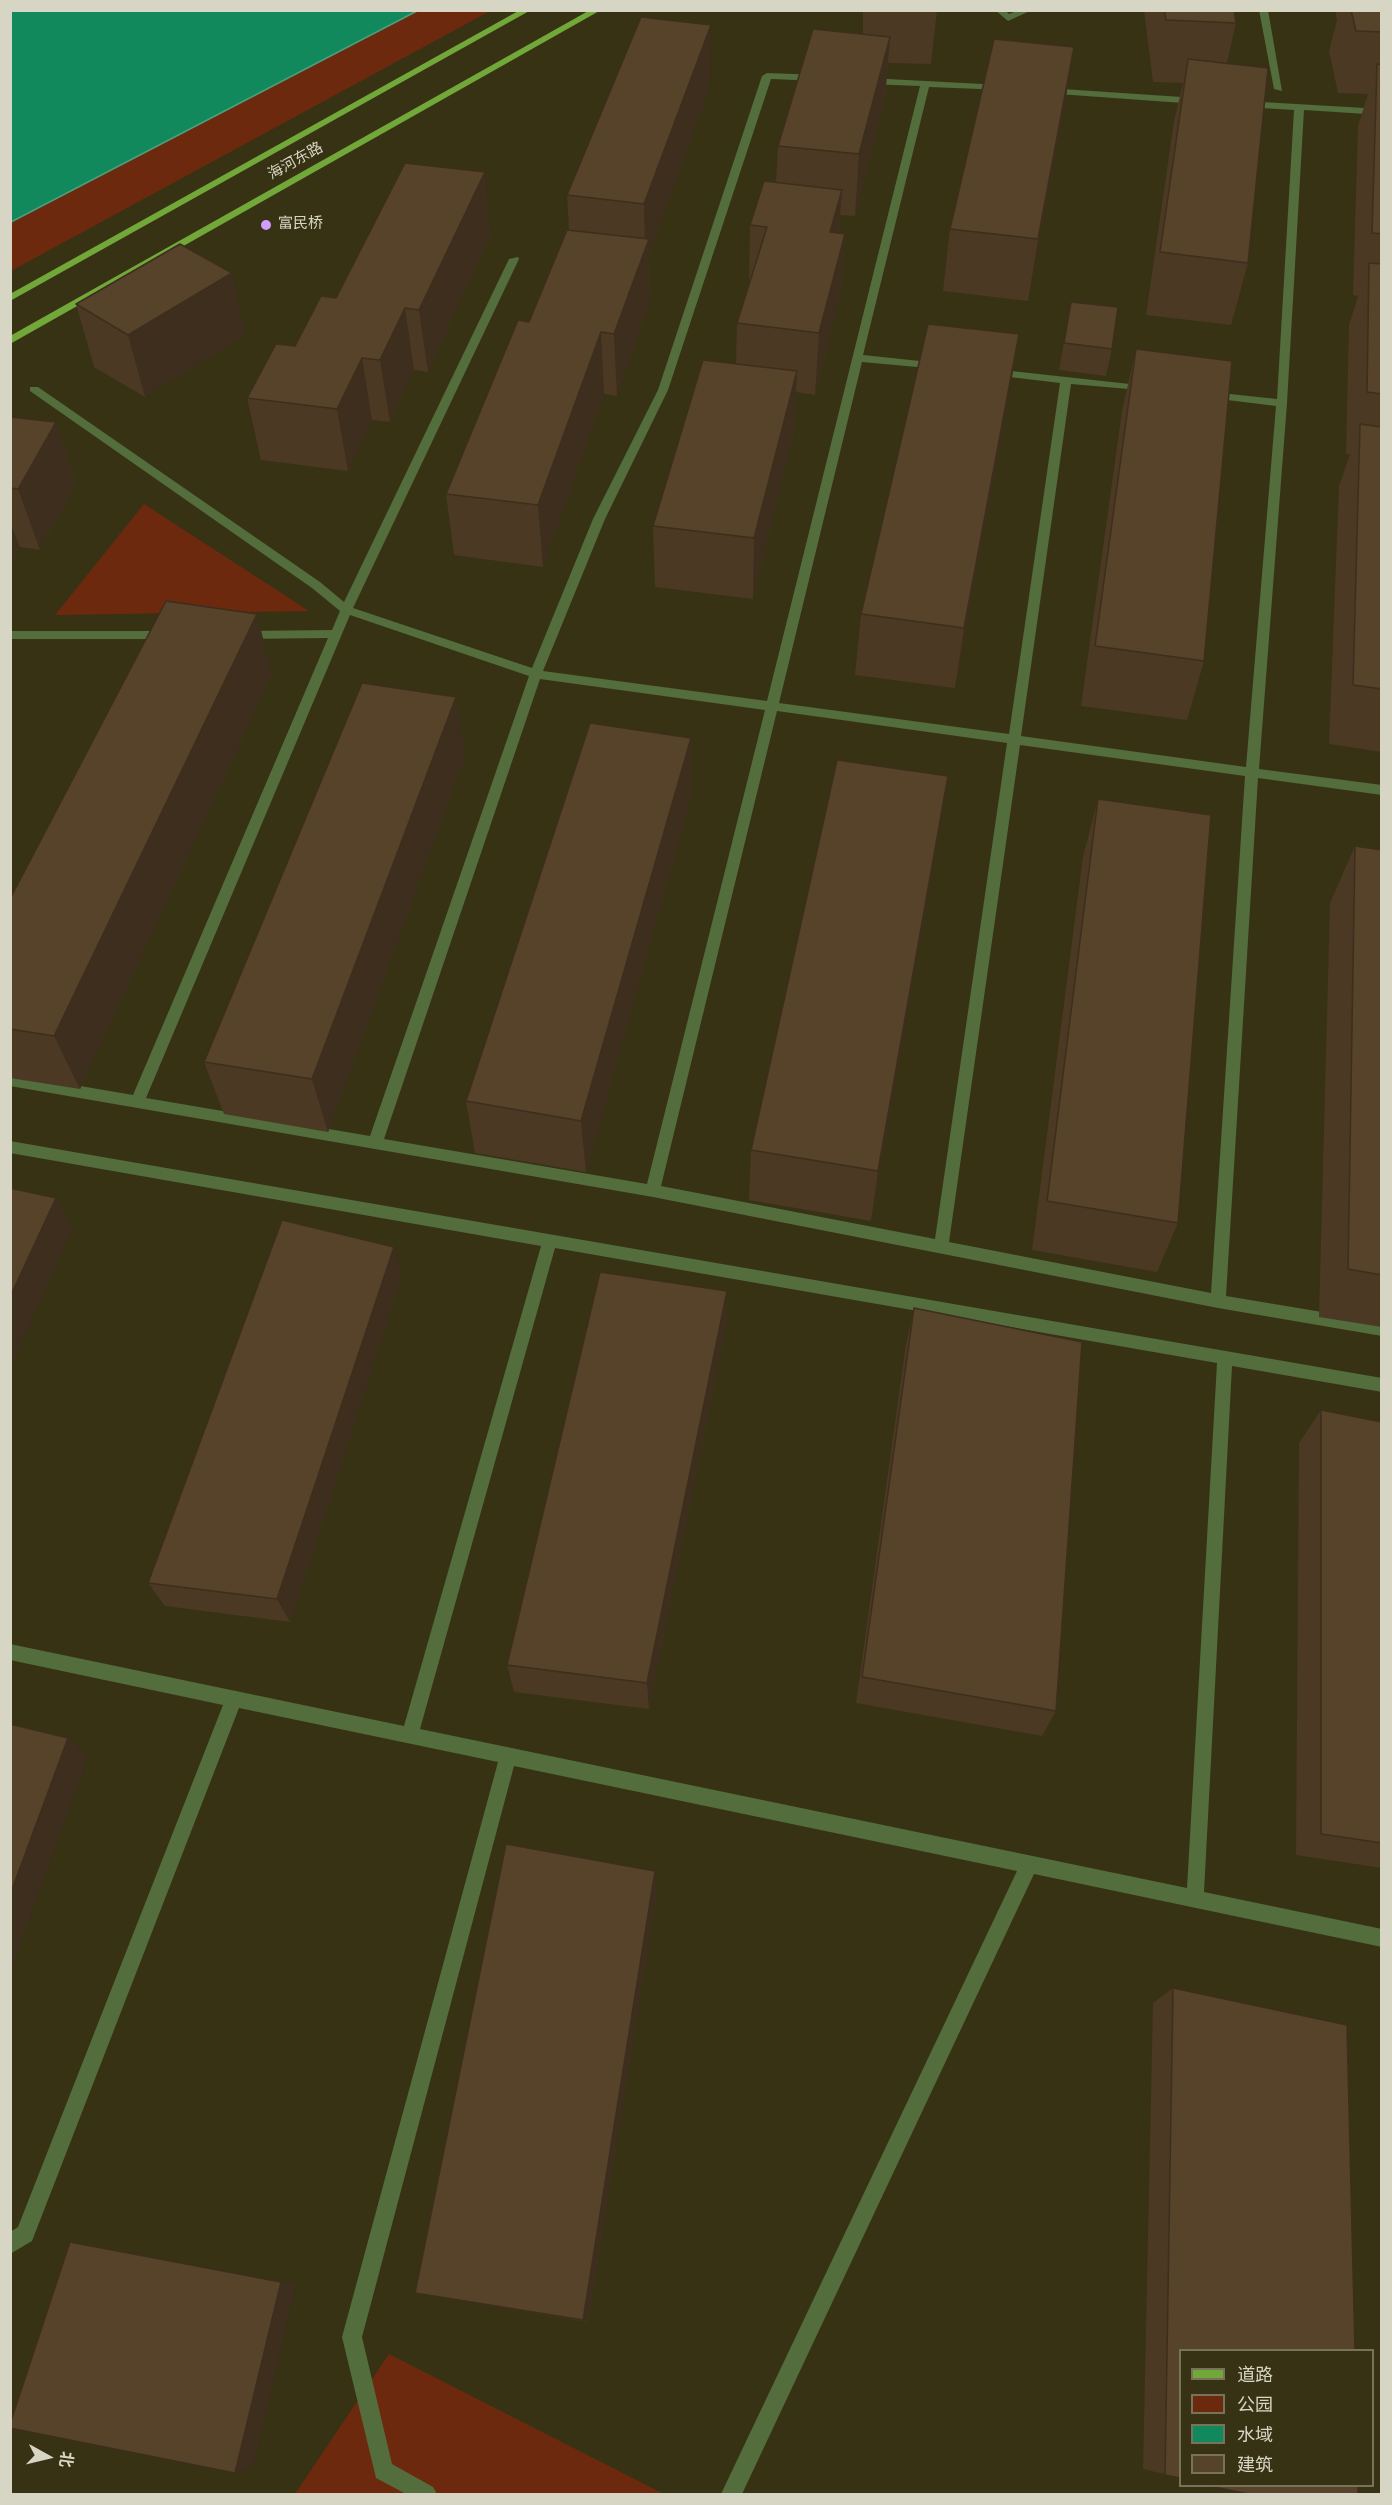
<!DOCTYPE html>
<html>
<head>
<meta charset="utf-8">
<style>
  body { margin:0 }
  #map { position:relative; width:1392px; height:2505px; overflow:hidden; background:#373214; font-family:"Source Sans 3","Noto Sans SC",sans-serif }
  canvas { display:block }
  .frame { position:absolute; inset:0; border:12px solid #d7d5c4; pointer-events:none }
  .legend { position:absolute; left:1179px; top:2349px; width:195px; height:138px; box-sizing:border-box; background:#373214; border:2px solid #77735a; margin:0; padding:8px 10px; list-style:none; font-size:18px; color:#d7d5c4 }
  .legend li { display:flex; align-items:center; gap:12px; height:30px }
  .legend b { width:30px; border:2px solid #77735a }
  .north { position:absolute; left:18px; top:2427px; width:60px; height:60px; -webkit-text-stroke:4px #373214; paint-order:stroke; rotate:98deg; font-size:16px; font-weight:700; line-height:24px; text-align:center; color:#d7d5c4 }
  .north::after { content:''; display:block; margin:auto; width:21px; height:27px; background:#d7d5c4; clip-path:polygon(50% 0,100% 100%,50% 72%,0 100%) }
</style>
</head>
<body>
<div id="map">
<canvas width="1392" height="2505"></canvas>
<div class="frame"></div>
<ul class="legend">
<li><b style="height:8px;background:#72a73a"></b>道路</li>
<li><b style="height:16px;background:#6d290e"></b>公园</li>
<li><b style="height:16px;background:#12885d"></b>水域</li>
<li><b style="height:16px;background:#57422a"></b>建筑</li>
</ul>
<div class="north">北</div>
</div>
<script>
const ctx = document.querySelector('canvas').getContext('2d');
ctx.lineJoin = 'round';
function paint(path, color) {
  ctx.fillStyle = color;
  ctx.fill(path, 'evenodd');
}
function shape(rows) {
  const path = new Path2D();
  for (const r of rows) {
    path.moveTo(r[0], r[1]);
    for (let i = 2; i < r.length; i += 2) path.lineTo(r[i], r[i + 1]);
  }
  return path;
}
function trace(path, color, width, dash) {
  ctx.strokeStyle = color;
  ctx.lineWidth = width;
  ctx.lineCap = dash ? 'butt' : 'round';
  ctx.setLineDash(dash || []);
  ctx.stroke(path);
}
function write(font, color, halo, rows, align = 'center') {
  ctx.font = font + ' "Source Sans 3","Noto Sans SC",sans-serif';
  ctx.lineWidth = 4.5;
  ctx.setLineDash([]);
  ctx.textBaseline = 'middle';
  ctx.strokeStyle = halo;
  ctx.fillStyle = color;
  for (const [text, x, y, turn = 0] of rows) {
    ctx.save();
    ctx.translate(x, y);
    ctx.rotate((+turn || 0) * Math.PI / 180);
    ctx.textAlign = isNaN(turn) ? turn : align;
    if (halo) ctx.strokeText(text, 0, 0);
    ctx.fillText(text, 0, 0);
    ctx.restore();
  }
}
paint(shape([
  [11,11,490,11,11,271],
  [144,504,309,611,55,615],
  [389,2354,664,2494,295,2494]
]), '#6d290e');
const water = shape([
  [11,10,417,10,417,11,11,222,11,10]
]);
paint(water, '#12885d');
trace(water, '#4d9f7c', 1.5);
paint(shape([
  [995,10,1005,10,1009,14,1019,10,1032,10,1008,21,995,10],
  [1259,10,1268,10,1282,91,1274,89,1259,10],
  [767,73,820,75,825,78,820,81,771,79,668,390,605,519,543,671,767,701,920,86,868,84,863,81,868,78,1002,85,1005,86,1005,90,929,87,863,355,939,363,944,366,939,369,862,362,779,703,1009,734,1060,383,993,375,988,372,993,369,1148,386,1153,389,1152,391,1071,384,1021,736,1246,767,1276,406,1211,398,1206,395,1211,392,1277,399,1294,110,1245,107,1240,104,1245,101,1382,109,1382,115,1304,110,1287,403,1259,769,1382,785,1382,795,1258,778,1226,1296,1382,1322,1382,1336,1218,1308,653,1197,10,1086,10,1074,133,1095,328,638,243,639,237,635,243,631,332,630,340,611,312,588,30,391,30,387,38,387,320,582,344,602,509,259,518,257,519,259,353,608,532,668,593,519,658,390,762,76,767,73],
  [350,615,529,676,370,1136,146,1098,350,615],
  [540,679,765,710,647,1184,384,1139,540,679],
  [777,711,1007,743,935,1239,661,1186,777,711],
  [1020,745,1245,776,1211,1293,949,1242,1020,745],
  [1047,88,1197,98,1202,101,1197,104,1044,93,1044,89,1047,88],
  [10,631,168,631,174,635,168,639,10,639,10,631],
  [10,1141,1382,1378,1382,1392,1232,1366,1204,1892,1382,1929,1382,1947,1034,1874,742,2494,721,2494,1017,1871,514,1766,362,2337,392,2464,433,2487,437,2494,406,2494,376,2478,342,2337,498,1762,239,1708,32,2241,10,2254,10,2232,18,2227,223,1705,10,1660,10,1644,404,1726,541,1246,10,1153,10,1141],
  [555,1248,1217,1363,1187,1888,420,1729,555,1248]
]), '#536d3c');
paint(shape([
  [520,10,531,10,10,301,10,294,520,10],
  [590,10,601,10,10,344,10,336,590,10]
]), '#72a73a');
paint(shape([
  [863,10,937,10,931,64,888,63,885,98,855,216,840,215,839,233,845,234,841,296,815,395,796,392,794,433,753,599,655,587,653,526,736,364,737,323,749,285,750,225,776,183,778,146,863,34],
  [1144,10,1234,10,1236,23,1227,63,1248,263,1231,325,1146,315,1174,121,1183,83,1153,82],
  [1335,10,1382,10,1382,752,1329,744,1339,486,1350,454,1346,454,1349,325,1358,296,1353,295,1358,126,1368,94,1338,93,1329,51,1337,20],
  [1074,47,1064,109,1028,301,943,291,950,229],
  [710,86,649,256,650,301,617,396,604,394,543,567,454,555,446,494,529,322,569,230,567,195],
  [491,234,428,372,414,370,390,422,372,420,348,471,261,460,247,398,295,346,336,298],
  [1071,302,1112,349,1106,376,1059,370],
  [76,304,246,335,145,397,94,367],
  [1136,349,1204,661,1187,720,1081,706,1122,411],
  [1009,396,955,688,855,675,861,614],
  [10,417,56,422,76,484,40,550,20,547,10,564],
  [272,674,80,1089,10,1078,10,899],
  [456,697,465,756,328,1132,224,1114,204,1062],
  [691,738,691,797,586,1172,475,1153,466,1101],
  [1098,799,1178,1223,1157,1272,1032,1250,1083,857],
  [939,834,871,1221,749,1200,751,1150],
  [1355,846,1382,850,1382,1327,1319,1317,1330,903],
  [402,1277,290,1622,165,1606,148,1583],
  [727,1291,726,1328,649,1709,514,1692,507,1665],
  [914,1308,1056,1711,1042,1736,856,1703,906,1344],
  [1321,1410,1382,1422,1382,1868,1296,1855,1299,1443],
  [657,1891,588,2322,415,2293],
  [1173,1988,1180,2478,1143,2469,1153,2003]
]), '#4b3924');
paint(shape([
  [711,25,710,86,649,256,650,301,617,396,614,334,645,249,644,204],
  [890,37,885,98,855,216,859,154],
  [1074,47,1064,109,1028,301,1038,239],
  [485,172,491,234,428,372,419,310],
  [842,190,837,252,830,232],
  [845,234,841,296,815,395,819,333],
  [232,273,246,335,145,397,128,335],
  [405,308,414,370,390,422,380,360],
  [601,332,604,394,543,567,538,505],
  [1019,334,1009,396,955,688,964,628],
  [362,358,372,420,348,471,337,409],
  [797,371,794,433,753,599,754,538],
  [56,422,76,484,40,550,18,489],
  [10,523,20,547,10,564],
  [257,614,272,674,80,1089,54,1036],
  [456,697,465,756,328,1132,312,1079],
  [691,738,691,797,586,1172,581,1121],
  [948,776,939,834,871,1221,878,1171],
  [56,1198,73,1229,10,1369,10,1297],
  [394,1247,402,1277,290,1622,277,1599],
  [727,1291,726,1328,649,1709,647,1683],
  [68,1738,88,1757,10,1973,10,1895],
  [655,1871,657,1891,588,2322,583,2320],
  [281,2282,296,2284,253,2468,235,2473]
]), '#3d2e1d');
const building = shape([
  [1164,10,1234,10,1236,23,1166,20,1164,10],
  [1351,10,1382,10,1382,32,1356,31,1351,10],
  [641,17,711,25,644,204,567,195,641,17],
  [813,29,890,37,859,154,778,146,813,29],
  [994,39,1074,47,1038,239,950,229,994,39],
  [1188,59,1268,68,1248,263,1160,252,1188,59],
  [1377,64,1382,65,1382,234,1372,233,1377,64],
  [405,163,485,172,419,310,405,308,380,360,362,358,337,409,247,398,276,344,295,346,321,296,336,298,405,163],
  [764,181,842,190,830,232,845,234,819,333,737,323,767,227,750,225,764,181],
  [567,230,649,239,614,334,601,332,538,505,446,494,518,320,529,322,567,230],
  [180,244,232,273,128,335,76,304,180,244],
  [1369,263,1382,264,1382,394,1367,392,1369,263],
  [1071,302,1118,307,1112,349,1064,343,1071,302],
  [928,324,1019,334,964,628,861,614,928,324],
  [1136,349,1232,361,1204,661,1095,646,1136,349],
  [703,360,797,371,754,538,653,526,703,360],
  [10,417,56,422,18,489,10,488,10,417],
  [1360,424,1382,427,1382,689,1353,685,1360,424],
  [166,601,257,614,54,1036,10,1029,10,899,166,601],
  [362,683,456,697,312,1079,204,1062,362,683],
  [590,723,691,738,581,1121,466,1101,590,723],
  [837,760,948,776,878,1171,751,1150,837,760],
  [1098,799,1211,815,1178,1223,1047,1201,1098,799],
  [1355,846,1382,850,1382,1275,1348,1269,1355,846],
  [10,1188,56,1198,10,1297,10,1188],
  [282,1220,394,1247,277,1599,148,1583,282,1220],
  [600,1272,727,1291,647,1683,507,1665,600,1272],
  [914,1308,1082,1342,1056,1711,862,1677,914,1308],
  [1321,1410,1382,1422,1382,1843,1321,1834,1321,1410],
  [10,1724,68,1738,10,1895,10,1724],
  [506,1844,655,1871,583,2320,415,2293,506,1844],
  [1173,1988,1347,2025,1355,2350,1180,2350,1180,2478,1165,2475,1173,1988],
  [70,2242,281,2282,235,2473,10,2428,10,2424,70,2242],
  [1210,2486,1358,2486,1358,2494,1248,2494,1210,2486]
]);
paint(building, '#57422a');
trace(building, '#3d2e1d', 1.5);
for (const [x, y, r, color] of [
  [266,225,6,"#d19dfe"]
]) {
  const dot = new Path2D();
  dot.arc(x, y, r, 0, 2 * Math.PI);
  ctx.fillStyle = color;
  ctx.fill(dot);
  trace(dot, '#373214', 2);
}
write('15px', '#d7d5c4', '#373214', [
  ["海河东路",296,162,-29]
]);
write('15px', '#d7d5c4', '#373214', [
  ["富民桥",278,225]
], 'left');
</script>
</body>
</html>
